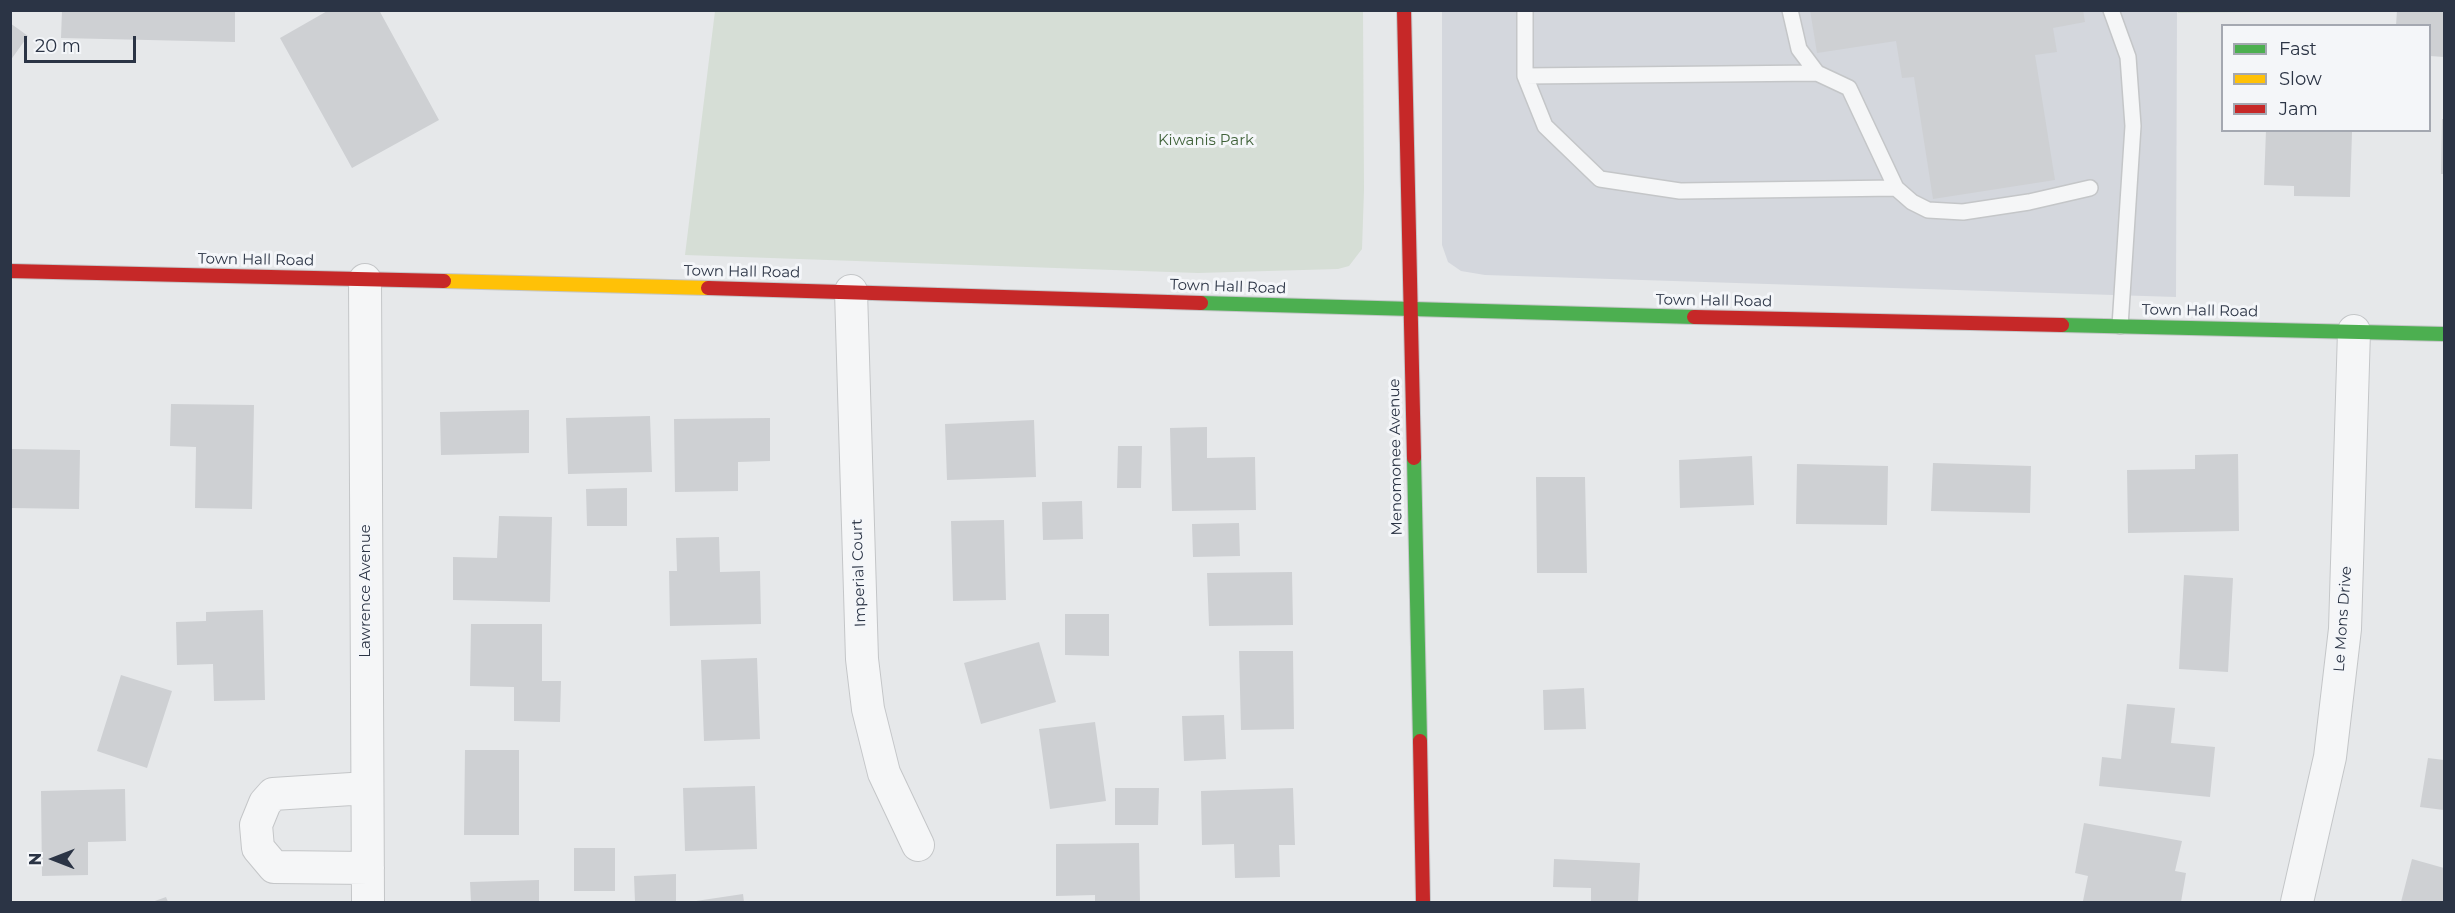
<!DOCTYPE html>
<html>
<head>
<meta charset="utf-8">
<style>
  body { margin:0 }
  #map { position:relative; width:2455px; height:913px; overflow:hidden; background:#e6e8ea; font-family:Montserrat,sans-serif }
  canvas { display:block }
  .frame { position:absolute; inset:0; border:12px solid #2b3445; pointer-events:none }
  .legend { position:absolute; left:2221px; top:24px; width:210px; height:108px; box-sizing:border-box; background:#f4f6f9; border:2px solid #a4a8b1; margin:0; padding:8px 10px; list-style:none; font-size:18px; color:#2b3445 }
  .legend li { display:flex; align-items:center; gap:12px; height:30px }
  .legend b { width:30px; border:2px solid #a4a8b1 }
  .north { position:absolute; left:24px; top:829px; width:60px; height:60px; -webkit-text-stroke:4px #f4f6f9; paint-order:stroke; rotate:270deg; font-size:16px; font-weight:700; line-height:24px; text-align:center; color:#2b3445 }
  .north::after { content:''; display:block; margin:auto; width:21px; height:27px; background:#2b3445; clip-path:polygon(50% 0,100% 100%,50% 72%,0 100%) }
  .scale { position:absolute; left:24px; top:36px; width:112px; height:27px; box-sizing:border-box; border:3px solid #2b3445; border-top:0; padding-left:8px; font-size:18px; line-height:21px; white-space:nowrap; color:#2b3445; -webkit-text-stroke:4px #f4f6f9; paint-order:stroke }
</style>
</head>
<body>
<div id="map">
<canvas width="2455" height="913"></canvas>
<div class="frame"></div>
<ul class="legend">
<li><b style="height:8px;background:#4caf50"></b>Fast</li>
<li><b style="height:8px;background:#ffc107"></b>Slow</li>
<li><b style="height:8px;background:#c62828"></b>Jam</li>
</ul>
<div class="north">N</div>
<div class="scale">20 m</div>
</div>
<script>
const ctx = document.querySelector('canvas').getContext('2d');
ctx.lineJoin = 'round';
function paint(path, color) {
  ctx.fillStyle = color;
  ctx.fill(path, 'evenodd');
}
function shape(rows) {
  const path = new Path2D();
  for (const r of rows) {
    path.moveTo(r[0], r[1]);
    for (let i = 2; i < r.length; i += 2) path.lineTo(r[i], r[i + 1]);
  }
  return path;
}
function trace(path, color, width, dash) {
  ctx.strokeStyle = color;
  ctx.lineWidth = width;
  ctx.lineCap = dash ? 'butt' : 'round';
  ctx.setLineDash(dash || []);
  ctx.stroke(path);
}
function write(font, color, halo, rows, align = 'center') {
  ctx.font = font + ' Montserrat,sans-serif';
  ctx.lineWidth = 6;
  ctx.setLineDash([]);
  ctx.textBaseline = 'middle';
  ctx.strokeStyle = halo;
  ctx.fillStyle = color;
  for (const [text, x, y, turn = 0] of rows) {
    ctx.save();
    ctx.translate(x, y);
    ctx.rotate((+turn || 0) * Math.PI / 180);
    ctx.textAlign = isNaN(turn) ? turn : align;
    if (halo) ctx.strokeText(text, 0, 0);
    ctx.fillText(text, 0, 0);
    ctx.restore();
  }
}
paint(shape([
  [1442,11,2177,11,2176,297,1485,275,1461,271,1448,262,1442,245]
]), '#d4d7dd');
paint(shape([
  [2444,10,2178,13,2177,11],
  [715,11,1363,11,1364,190,1362,249,1349,266,1338,269,1198,273,685,255]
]), '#d6ded6');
paint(shape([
  [62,10,235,10,235,42,61,38],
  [329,10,379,10,439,120,352,168,280,38],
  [1810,10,2083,10,2085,22,2053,28,2057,52,2035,55,2055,180,1933,199,1914,77,1902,78,1896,41,1817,53],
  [2397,10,2444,10,2444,57,2430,56,2430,26,2396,26],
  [10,23,28,36,10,61],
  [2442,119,2444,119,2444,174,2441,174],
  [2266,130,2352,132,2350,197,2294,196,2294,186,2264,185],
  [171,404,254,405,252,509,195,508,196,447,170,446],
  [529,410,529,453,441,455,440,412],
  [650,416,652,472,568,474,566,418],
  [770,418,770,461,738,462,738,491,675,492,674,419],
  [1034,420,1036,477,947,480,945,424],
  [1207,427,1207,458,1255,457,1256,510,1172,511,1170,428],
  [1118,446,1142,446,1141,488,1117,488],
  [12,449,80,450,79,509,11,508],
  [2238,454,2239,531,2128,533,2127,470,2195,469,2195,455],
  [1752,456,1754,505,1680,508,1679,460],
  [1933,463,2031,466,2030,513,1931,511],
  [1797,464,1888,466,1887,525,1796,524],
  [1536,477,1585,477,1587,573,1537,573],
  [627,488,627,526,587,526,586,489],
  [1082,501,1083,539,1043,540,1042,502],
  [499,516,552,517,550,602,453,600,453,557,497,558],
  [1004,520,1006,600,953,601,951,521],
  [1239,523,1240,556,1193,557,1192,524],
  [719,537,720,572,760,571,761,624,670,626,669,571,677,571,676,538],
  [1292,572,1293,625,1209,626,1207,573],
  [2184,575,2233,578,2228,672,2179,669],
  [263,610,265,700,214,701,213,664,177,665,176,622,206,621,206,612],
  [1065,614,1109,614,1109,656,1065,655],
  [471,624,542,624,542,681,561,681,560,722,514,721,514,687,470,686],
  [1039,642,1056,702,981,724,964,663],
  [1239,651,1293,651,1294,729,1241,730],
  [757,658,760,739,704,741,701,660],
  [121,675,172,691,147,768,97,751],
  [1584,688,1586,729,1544,730,1543,690],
  [2127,704,2175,708,2171,743,2215,747,2210,797,2099,786,2102,757,2121,759],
  [1224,715,1226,759,1184,761,1182,716],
  [1095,722,1106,801,1050,809,1039,729],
  [465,750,519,750,519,835,464,835],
  [2428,758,2444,760,2444,810,2420,807],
  [755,786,757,849,685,851,683,788],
  [1115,788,1159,788,1158,825,1115,825],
  [1293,788,1295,845,1279,845,1280,877,1235,878,1234,844,1202,845,1201,791],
  [125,789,126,841,88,842,88,875,42,876,41,791],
  [2084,823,2182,841,2175,871,2186,873,2181,902,2083,901,2088,876,2075,873],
  [1139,843,1140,902,1095,902,1095,895,1056,896,1056,844],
  [574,848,615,848,615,891,574,891],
  [1554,859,1640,863,1638,902,1591,902,1591,888,1553,887],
  [2412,859,2444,868,2444,902,2401,902],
  [676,874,676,902,635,902,634,876],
  [539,880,539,902,471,902,470,882],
  [743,894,744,902,696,902,696,901],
  [166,897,168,902,152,902]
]), '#ced0d3');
const lane = shape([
  [1525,10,1525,76,1545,126,1600,179,1680,191,1896,188,1912,202,1928,210,1963,212,2029,202,2090,188],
  [1790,10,1799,49,1817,73,1849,88,1896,188],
  [2111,10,2128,57,2133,126,2120,326],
  [1525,76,1817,73]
]);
const street = shape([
  [365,280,368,902],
  [851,291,862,659,868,709,884,773,918,845],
  [367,788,273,794,265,803,256,825,258,848,274,867,368,868],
  [2297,902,2330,757,2345,629,2354,331]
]);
const fast = shape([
  [1201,303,1694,317],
  [2062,325,2444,334],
  [1414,458,1420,741]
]);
const slow = shape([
  [444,281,708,288]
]);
const jam = shape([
  [1404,10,1414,458],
  [10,271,444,281],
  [708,288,1201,303],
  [1694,317,2062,325],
  [1420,741,1423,902]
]);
trace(lane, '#c4c6c8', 18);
trace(street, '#c4c6c8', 34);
trace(fast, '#c4c6c8', 16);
trace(slow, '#c4c6c8', 16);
trace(jam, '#c4c6c8', 16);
trace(lane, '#f5f6f7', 15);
trace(street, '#f5f6f7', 32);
trace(fast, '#4caf50', 14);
trace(slow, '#ffc107', 14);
trace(jam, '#c62828', 14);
write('15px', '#3f6138', '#f4f6f9', [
  ["Kiwanis Park",1206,141]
]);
write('15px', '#2b3445', '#f4f6f9', [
  ["Town Hall Road",256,260,1],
  ["Town Hall Road",742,272,1],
  ["Town Hall Road",1228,287,2],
  ["Town Hall Road",1714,301,1],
  ["Town Hall Road",2200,311,1],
  ["Menomonee Avenue",1396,457,-91],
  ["Imperial Court",859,573,-92],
  ["Lawrence Avenue",366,591,-90],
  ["Le Mons Drive",2343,619,-86]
]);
</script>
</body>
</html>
